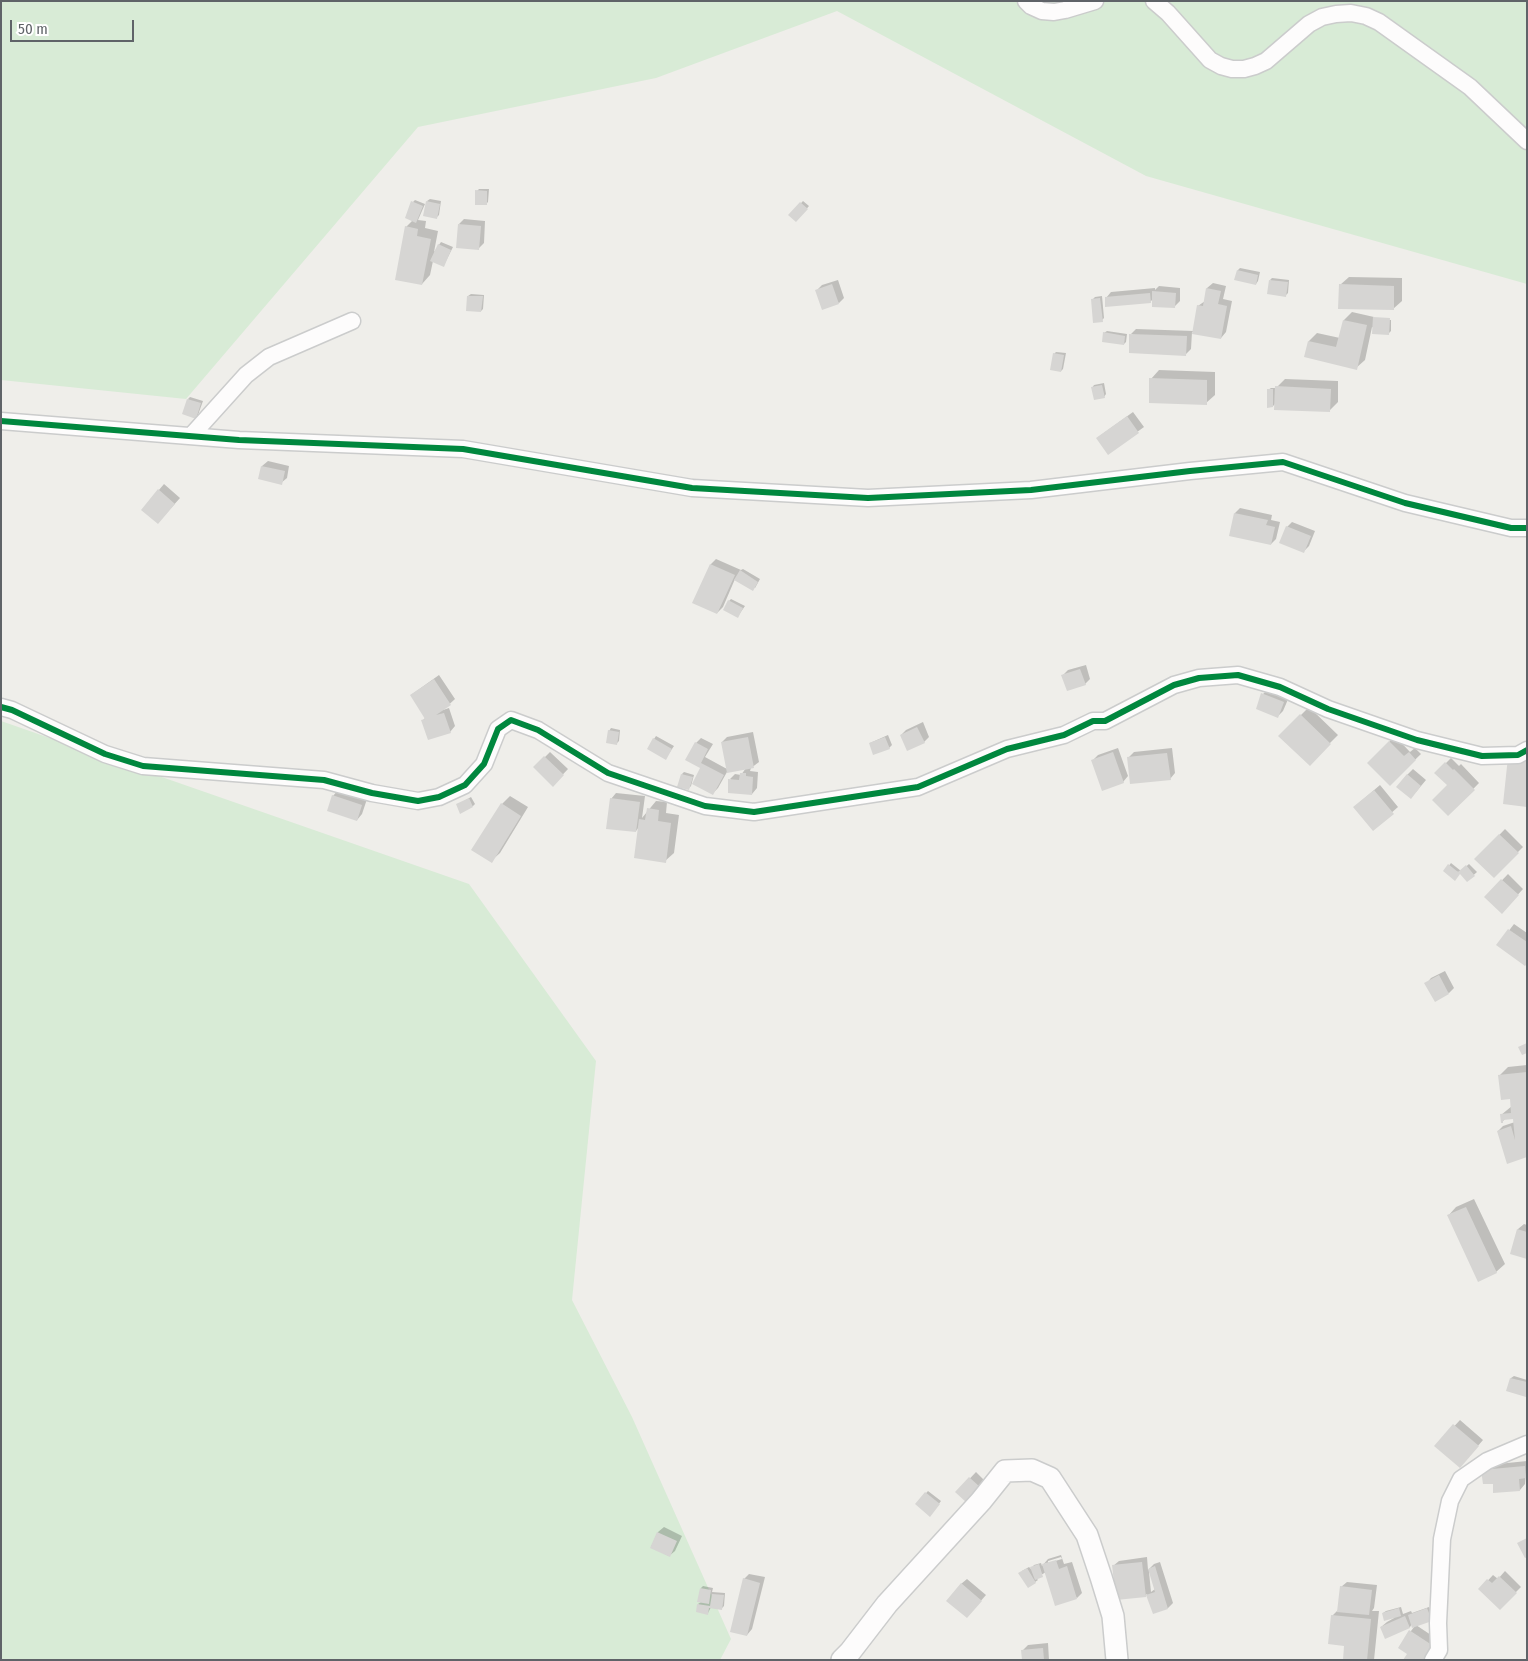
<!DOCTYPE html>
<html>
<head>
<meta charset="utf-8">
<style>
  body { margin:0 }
  #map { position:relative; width:1528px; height:1661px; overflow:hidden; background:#efeeea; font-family:"Fira Sans Condensed",sans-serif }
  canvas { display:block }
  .frame { position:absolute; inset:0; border:2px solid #5f6368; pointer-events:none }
  .scale { position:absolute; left:10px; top:20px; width:124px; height:22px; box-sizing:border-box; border:2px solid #5f6368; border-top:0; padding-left:6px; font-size:15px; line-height:18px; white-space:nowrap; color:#5f6368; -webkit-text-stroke:4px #fff; paint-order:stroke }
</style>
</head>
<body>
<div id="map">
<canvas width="1528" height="1661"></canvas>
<div class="frame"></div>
<div class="scale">50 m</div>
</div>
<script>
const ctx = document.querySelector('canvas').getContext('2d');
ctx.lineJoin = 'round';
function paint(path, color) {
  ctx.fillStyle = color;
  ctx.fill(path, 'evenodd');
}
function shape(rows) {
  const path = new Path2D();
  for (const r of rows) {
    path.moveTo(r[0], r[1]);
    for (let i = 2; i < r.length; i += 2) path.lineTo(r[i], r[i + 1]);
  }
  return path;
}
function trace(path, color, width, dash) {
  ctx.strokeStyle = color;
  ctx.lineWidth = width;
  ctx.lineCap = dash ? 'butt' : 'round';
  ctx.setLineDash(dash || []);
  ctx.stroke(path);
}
paint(shape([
  [1,1,1527,1,1527,284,1146,176,837,11,656,78,418,127,186,399,1,380],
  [1,721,469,884,596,1061,572,1300,632,1417,731,1639,720,1660,1,1660]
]), '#d8ebd6');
paint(shape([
  [479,189,489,189,488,202,486,204,477,191],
  [430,199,441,201,439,215,437,217,427,201],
  [415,200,425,204,418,220,426,221,425,228,438,231,434,252,441,242,453,247,444,265,433,261,430,275,422,284,406,227,413,220,413,202],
  [803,201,809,206,796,221,790,215],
  [464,219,485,221,484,243,479,248,459,224],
  [1240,268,1260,272,1258,281,1256,284,1236,279,1238,270],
  [1349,277,1402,278,1402,301,1393,309,1340,285],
  [1272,278,1289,280,1288,293,1286,295,1270,280],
  [838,280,844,298,839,303,817,290,822,285],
  [1213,283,1226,286,1223,299,1232,301,1226,332,1221,338,1192,332,1191,349,1185,355,1131,334,1136,329,1194,331,1198,306,1205,301,1207,288],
  [1159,286,1180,288,1180,301,1174,307,1153,299,1150,302,1106,298,1111,292,1155,288,1155,290],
  [471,294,484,295,483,309,481,311,468,296],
  [1102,296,1104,318,1102,320,1092,300,1095,297],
  [1352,312,1374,317,1374,319,1391,320,1391,331,1388,334,1372,327,1365,360,1356,368,1305,356,1309,341,1317,333,1340,338,1344,320],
  [1107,331,1127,334,1126,342,1124,344,1104,333],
  [1056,352,1066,353,1063,369,1061,371,1054,354],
  [1159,370,1215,372,1215,395,1206,403,1151,379],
  [1285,379,1338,381,1338,402,1329,411,1276,403,1273,406,1268,390,1271,388,1276,388],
  [1104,383,1106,394,1104,397,1092,388,1094,385],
  [190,397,203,401,198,415,196,417,188,399],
  [1133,412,1144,427,1108,453,1097,438],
  [268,461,289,466,287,478,281,483,259,478,262,466],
  [164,484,180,498,163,517,142,510],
  [1240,508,1272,515,1271,520,1280,522,1276,539,1271,544,1230,535,1235,513],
  [1292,522,1315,531,1309,546,1304,551,1287,527],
  [716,559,741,570,743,569,760,579,755,588,735,579,723,607,717,613,694,602,711,564],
  [731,599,745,606,738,616,729,601],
  [1086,665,1090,679,1085,684,1063,675,1068,670],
  [439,675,455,699,443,710,449,708,455,726,450,732,423,720,426,717,411,695],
  [1268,689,1289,697,1283,711,1278,716,1263,694],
  [1309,707,1338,735,1309,764,1280,736],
  [923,722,929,737,924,742,901,735,906,730],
  [611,728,620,730,619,741,616,744,609,731],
  [753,732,759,762,751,768,750,771,758,772,757,788,752,794,730,779,735,774,741,775,746,768,727,772,718,788,713,793,702,768,696,743,701,738,713,744,705,757,727,769,722,742,727,737],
  [888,735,892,745,889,748,870,743],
  [656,736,674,746,666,758,654,739],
  [1395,736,1410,752,1415,748,1421,754,1390,784,1368,763],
  [1118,748,1128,776,1123,782,1092,761,1098,755],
  [1172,748,1175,773,1170,779,1128,758,1134,752],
  [550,752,568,769,553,785,535,767],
  [1451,758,1459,766,1461,764,1479,783,1448,815,1449,785,1436,773],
  [1413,769,1426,780,1416,792,1407,775],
  [684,772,694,775,691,786,689,788,682,774],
  [1380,785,1398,807,1373,829,1360,802],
  [338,790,367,799,362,814,357,820,333,796],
  [616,793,645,796,642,818,656,801,667,802,666,813,679,815,674,853,665,861,639,827,636,831,611,799],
  [510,796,528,807,500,853,491,861,502,804],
  [471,797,475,804,473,806,457,805],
  [1505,829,1523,847,1494,876,1476,859],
  [1451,863,1461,871,1469,864,1477,872,1467,881,1460,872,1445,871],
  [1508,874,1523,889,1502,912,1486,897],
  [1514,924,1527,933,1527,963,1498,945],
  [1445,971,1454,988,1449,993,1426,984,1431,978],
  [1527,1065,1527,1156,1498,1131,1503,1126,1515,1122,1514,1118,1505,1119,1503,1121,1501,1115,1512,1106,1511,1098,1500,1075,1508,1067],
  [1474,1199,1505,1264,1496,1272,1448,1216,1456,1207],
  [1524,1224,1527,1225,1527,1258,1511,1253,1518,1229],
  [1514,1376,1527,1380,1527,1394,1525,1396,1508,1390,1511,1378],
  [1460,1420,1483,1440,1465,1461,1436,1446],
  [1527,1461,1525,1484,1520,1490,1494,1482,1484,1483,1488,1465],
  [976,1472,986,1482,967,1501,957,1492],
  [928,1491,941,1501,932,1513,916,1504],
  [664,1527,682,1536,675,1551,669,1556,651,1547,658,1532],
  [1061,1555,1064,1564,1072,1562,1082,1593,1077,1598,1046,1572,1036,1578,1038,1580,1035,1582,1022,1571,1029,1567,1031,1569,1034,1565,1041,1563,1042,1566,1048,1559],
  [1061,1557,1062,1559,1048,1563,1048,1561],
  [1147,1557,1148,1570,1154,1564,1160,1562,1173,1603,1168,1608,1153,1612,1147,1594,1145,1596,1113,1566,1119,1561],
  [1149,1572,1150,1572,1155,1589,1151,1592],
  [1505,1571,1521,1587,1500,1608,1480,1589,1493,1575,1498,1579],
  [749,1574,765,1577,752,1629,747,1635,744,1579],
  [967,1579,986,1595,972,1611,961,1584],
  [1347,1582,1377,1585,1374,1608,1372,1611,1379,1611,1374,1660,1344,1660,1346,1644,1332,1616,1339,1609,1341,1587],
  [703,1586,713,1588,712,1592,725,1593,724,1606,721,1609,711,1607,708,1613,698,1604,701,1602,701,1588],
  [1401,1607,1403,1614,1411,1611,1412,1613,1429,1607,1433,1617,1416,1625,1437,1639,1423,1660,1405,1660,1409,1653,1399,1647,1414,1627,1412,1624,1410,1627,1386,1637,1381,1627,1387,1622,1394,1618,1383,1613,1386,1611],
  [1048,1643,1049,1660,1031,1660,1023,1650,1028,1645]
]), '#0003');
paint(shape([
  [475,190,487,191,487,205,475,205],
  [411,201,423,206,416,223,405,218],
  [426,201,440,204,437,219,423,216],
  [800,202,808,209,796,222,788,215],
  [458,224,481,226,479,250,456,248],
  [405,226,418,229,417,236,431,239,422,285,395,280],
  [438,244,451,250,444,267,430,261],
  [1237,270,1258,275,1256,285,1234,280],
  [1269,280,1288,282,1286,297,1267,294],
  [832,284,839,304,822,310,815,290],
  [1339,284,1394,286,1394,310,1338,309],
  [1206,288,1221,291,1218,304,1227,306,1221,339,1192,334,1197,305,1203,306],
  [1152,291,1176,293,1175,308,1152,307],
  [1150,293,1151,303,1105,307,1105,297],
  [467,296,483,296,481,312,466,311],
  [1100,298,1103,322,1093,323,1091,299],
  [1373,317,1390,318,1389,335,1372,334],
  [1343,320,1367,325,1357,370,1304,357,1308,341,1336,347],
  [1103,332,1125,336,1124,345,1102,342],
  [1129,334,1187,336,1186,356,1129,353],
  [1053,353,1064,355,1061,372,1050,370],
  [1149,378,1207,380,1207,405,1149,403],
  [1102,385,1105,398,1094,400,1091,387],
  [1275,386,1331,389,1330,412,1274,410],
  [1267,389,1273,389,1273,407,1267,408],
  [187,399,201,403,196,419,182,414],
  [1127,416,1139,433,1108,455,1096,438],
  [261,466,285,471,282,485,258,479],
  [158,489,175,504,158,524,141,510],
  [1234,513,1268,520,1266,525,1275,527,1271,545,1229,536],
  [1286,526,1311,536,1304,553,1279,543],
  [710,564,735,575,717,614,692,603],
  [740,570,758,582,753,591,734,580],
  [728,600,743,608,738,618,723,610],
  [1080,669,1086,685,1067,691,1061,675],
  [434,679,451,705,436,715,444,713,451,733,428,740,421,720,425,719,410,695],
  [1261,693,1284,702,1278,718,1256,709],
  [1300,714,1331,744,1310,766,1278,736],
  [917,727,925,743,907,751,900,735],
  [608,730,619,732,617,745,606,743],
  [748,737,754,768,727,773,721,742],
  [885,737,890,749,873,755,869,743],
  [653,738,672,749,666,760,647,749],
  [1389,741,1404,756,1409,752,1416,760,1390,786,1367,763],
  [695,742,708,749,701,763,724,775,713,795,692,784,700,768,685,760],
  [1113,752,1124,783,1102,791,1091,760],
  [1167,753,1171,780,1130,784,1127,757],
  [544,756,564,775,553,787,533,767],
  [1508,757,1527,759,1527,807,1503,804],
  [1445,762,1453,770,1454,769,1475,790,1448,816,1432,800,1447,785,1434,773],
  [740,773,746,773,746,776,753,777,752,795,728,793,728,779,739,780],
  [681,774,693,777,689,790,677,787],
  [1407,774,1421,786,1411,799,1396,787],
  [1374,790,1394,814,1373,831,1353,807],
  [332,795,362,805,357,821,327,811],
  [469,798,473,807,460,814,456,804],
  [610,798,640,802,636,832,606,829],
  [501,803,521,816,492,863,471,850],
  [647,808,659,810,658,821,671,823,666,863,634,858,639,819,645,820],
  [1499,834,1519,853,1494,878,1474,859],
  [1448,864,1458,872,1466,865,1475,876,1467,882,1460,874,1455,881,1443,871],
  [1501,879,1519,895,1502,914,1484,897],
  [1508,929,1527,942,1527,964,1525,966,1496,945],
  [1439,975,1449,994,1435,1002,1424,983],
  [1527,1043,1527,1053,1522,1055,1518,1047],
  [1527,1072,1527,1157,1507,1164,1497,1131,1511,1126,1515,1140,1513,1119,1503,1120,1503,1123,1501,1123,1500,1114,1511,1113,1510,1099,1501,1100,1498,1075],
  [1466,1207,1497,1273,1478,1282,1447,1215],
  [1517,1229,1527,1232,1527,1259,1510,1254],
  [1510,1378,1527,1382,1526,1397,1506,1391],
  [1453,1424,1479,1446,1460,1468,1434,1446],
  [1525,1466,1526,1478,1519,1479,1520,1491,1493,1493,1493,1484,1483,1484,1481,1470],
  [969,1477,981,1488,967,1503,955,1492],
  [925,1492,940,1504,930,1517,915,1504],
  [657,1532,677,1541,670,1557,650,1548],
  [1527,1538,1527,1557,1525,1558,1517,1543],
  [1056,1560,1059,1569,1067,1566,1077,1599,1055,1606,1042,1564],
  [1142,1562,1146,1597,1116,1600,1112,1565],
  [1039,1564,1043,1577,1035,1580,1030,1567],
  [1155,1566,1168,1609,1153,1614,1146,1595,1155,1592,1148,1569],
  [1027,1568,1036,1583,1028,1588,1018,1573],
  [1499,1576,1517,1593,1500,1610,1478,1589,1487,1579,1492,1583],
  [743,1578,760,1583,747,1636,730,1632],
  [961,1583,982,1601,967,1618,946,1601],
  [1340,1586,1372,1590,1369,1615,1337,1612],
  [700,1588,711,1590,709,1604,697,1602],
  [712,1594,724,1595,722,1610,709,1608,708,1615,696,1612,697,1604,710,1606],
  [1399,1608,1401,1616,1384,1621,1382,1613],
  [1427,1608,1432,1621,1412,1628,1408,1615],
  [1331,1615,1371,1619,1367,1660,1343,1660,1344,1646,1328,1644],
  [1405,1616,1410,1628,1385,1639,1380,1627],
  [1409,1630,1432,1645,1423,1660,1403,1660,1407,1654,1398,1648],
  [1043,1648,1044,1660,1022,1660,1021,1650]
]), '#d6d5d3');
const minor = shape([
  [1026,1,1031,6,1042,11,1054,12,1065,10,1095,1],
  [1154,1,1168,13,1210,60,1221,66,1232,69,1244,69,1255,66,1266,61,1309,24,1322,17,1336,14,1351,13,1366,16,1379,22,1470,87,1527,141],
  [1,421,239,440,463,449,692,488,868,498,1031,490,1190,471,1283,462,1405,503,1511,528,1527,528],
  [191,436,246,375,269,357,352,321],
  [1,707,12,710,105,754,143,766,324,780,372,793,418,801,439,797,465,785,484,764,498,729,511,720,538,730,608,773,705,806,754,812,918,787,1007,749,1064,735,1093,721,1105,721,1174,685,1199,678,1238,675,1280,687,1328,709,1417,740,1482,756,1518,755,1527,750],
  [1433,1660,1439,1650,1438,1623,1442,1539,1450,1501,1461,1479,1487,1461,1527,1444]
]);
const tertiary = shape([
  [842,1660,850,1652,887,1604,981,1501,1005,1471,1032,1470,1050,1478,1087,1535,1101,1577,1113,1616,1117,1660]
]);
trace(minor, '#cbcccc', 19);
trace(tertiary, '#cbcccc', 24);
trace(minor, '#fdfcfc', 16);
trace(tertiary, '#fdfcfc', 21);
trace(shape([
  [1,421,239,440,463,449,692,488,868,498,1031,490,1190,471,1283,462,1405,503,1511,528,1527,528],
  [1,707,12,710,105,754,143,766,324,780,372,793,418,801,439,797,465,785,484,764,498,729,511,720,538,730,608,773,705,806,754,812,918,787,1007,749,1064,735,1093,721,1105,721,1174,685,1199,678,1238,675,1280,687,1328,709,1417,740,1482,756,1518,755,1527,750]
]), '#00873e', 6);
</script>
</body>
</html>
